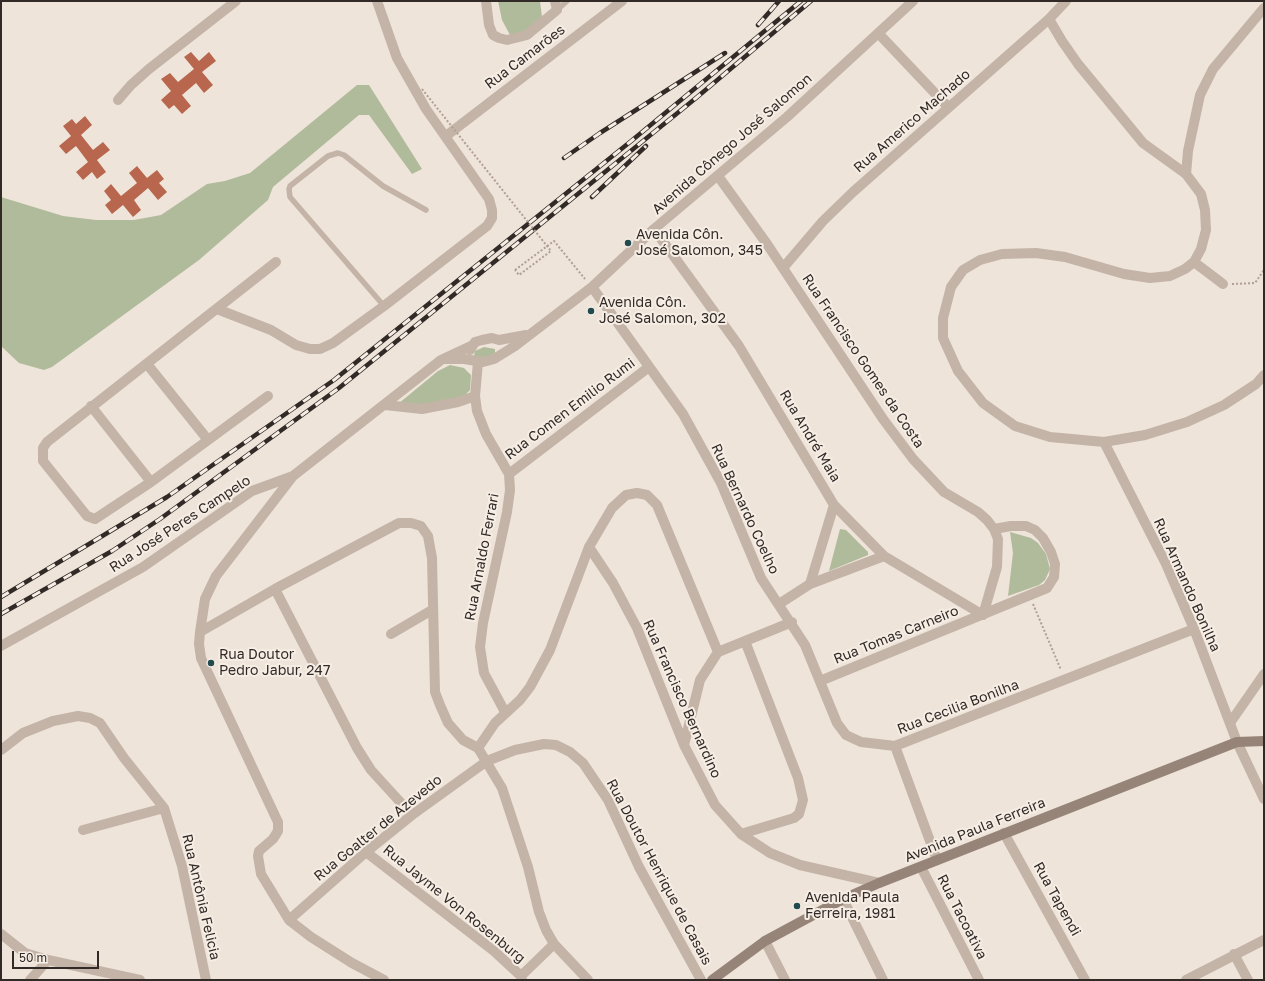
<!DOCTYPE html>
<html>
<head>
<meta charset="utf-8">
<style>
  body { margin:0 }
  #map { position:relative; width:1265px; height:981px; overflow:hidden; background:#eee4d9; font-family:"Golos Text",sans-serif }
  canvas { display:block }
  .frame { position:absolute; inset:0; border:2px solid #322a27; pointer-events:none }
  .scale { position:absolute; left:12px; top:951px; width:87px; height:18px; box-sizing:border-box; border:2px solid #322a27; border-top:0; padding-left:5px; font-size:12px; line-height:14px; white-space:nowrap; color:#322a27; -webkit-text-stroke:3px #f6eee5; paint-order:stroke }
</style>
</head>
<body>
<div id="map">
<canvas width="1265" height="981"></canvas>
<div class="frame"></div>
<div class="scale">50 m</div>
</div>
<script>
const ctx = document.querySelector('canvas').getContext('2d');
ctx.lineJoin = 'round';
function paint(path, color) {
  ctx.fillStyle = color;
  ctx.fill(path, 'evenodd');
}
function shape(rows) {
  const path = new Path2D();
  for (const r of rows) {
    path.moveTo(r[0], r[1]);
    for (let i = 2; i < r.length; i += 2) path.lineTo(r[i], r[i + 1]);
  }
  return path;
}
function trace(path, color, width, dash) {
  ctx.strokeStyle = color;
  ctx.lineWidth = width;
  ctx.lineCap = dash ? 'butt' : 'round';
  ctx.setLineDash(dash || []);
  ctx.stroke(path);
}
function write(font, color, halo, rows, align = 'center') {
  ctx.font = font + ' "Golos Text",sans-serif';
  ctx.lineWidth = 4;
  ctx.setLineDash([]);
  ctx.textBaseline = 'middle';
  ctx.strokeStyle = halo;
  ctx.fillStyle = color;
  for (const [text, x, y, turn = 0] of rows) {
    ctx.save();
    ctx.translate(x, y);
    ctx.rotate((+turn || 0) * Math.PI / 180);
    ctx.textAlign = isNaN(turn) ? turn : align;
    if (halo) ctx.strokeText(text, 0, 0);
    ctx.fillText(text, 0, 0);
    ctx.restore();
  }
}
paint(shape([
  [498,1,540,1,542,17,526,31,510,35,502,20],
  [357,85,369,85,422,169,412,174,369,115,359,115,273,187,268,200,199,260,52,367,44,370,19,363,1,346,1,197,63,216,96,220,134,220,161,215,207,184,225,181,250,173],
  [484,347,495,349,495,353,487,358,474,356,475,351],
  [450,365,464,368,471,375,470,390,463,397,419,406,398,404,438,371],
  [840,529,846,530,868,552,868,555,829,571],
  [1010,532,1031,538,1038,543,1046,554,1050,569,1045,580,1039,585,1008,596,1013,553]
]), '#b0bb9b');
paint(shape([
  [191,52,199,61,209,52,216,61,202,72,213,85,204,93,196,83,182,95,191,106,182,114,174,105,169,109,161,100,171,91,161,79,170,73,178,82,194,69,184,57],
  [85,116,92,125,81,135,93,150,103,142,110,150,97,160,106,172,97,179,92,172,83,180,76,172,88,162,76,146,66,154,59,146,71,136,63,126,72,119,76,124],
  [137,166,147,178,157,170,164,179,159,183,167,192,158,200,148,188,134,200,141,210,133,217,123,205,112,214,105,205,111,200,104,191,111,184,121,196,137,183,129,173]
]), '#b8674e');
trace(shape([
  [515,270,554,241,585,279],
  [1232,284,1255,283,1264,270],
  [1033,604,1061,670]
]), '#b09f92', 2, [2, 2]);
trace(shape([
  [557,10,567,1],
  [384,306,290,197,289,189,290,186,328,156,338,153,344,155,383,186,426,210]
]), '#c4b4a7', 5.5);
trace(shape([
  [486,1,489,25,493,35,499,38,507,40,527,35,557,10,555,1],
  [1049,19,1062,41,1078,64,1143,143,1186,174,1201,194,1205,210,1206,230,1201,249,1194,262,1185,269,1170,276,1150,278,1124,274,1065,257,1036,253,1002,254,980,260,963,270,951,287,943,318,943,338,958,371,983,403,1015,426,1050,437,1104,442,1145,435,1187,422,1224,405,1256,384,1264,375],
  [879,34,948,107],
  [118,100,131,85,149,69,236,1],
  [446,136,622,1],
  [1186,174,1188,151,1200,95,1213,69,1264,8],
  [718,176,767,244,883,419,913,459,944,492,978,512,987,520,994,529,998,539,997,567,983,615],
  [654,229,739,346,834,505,884,556,983,615],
  [1194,262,1223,284],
  [783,268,823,221,853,192,1049,19,1066,1],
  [592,287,683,414,721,483,761,578,805,645,837,723,846,735,861,742,895,746,1194,629],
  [217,309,271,330,296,345,310,349,320,349,333,343,384,306,487,226,492,218,492,210,489,199,426,109,397,58,377,1],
  [470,350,475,342,482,340,492,338,499,340,526,335],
  [445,359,464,359,483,362,494,359,515,346,592,287,654,229,787,117,913,1],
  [478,362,475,396,477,411,486,434,509,474,510,490,507,512,483,623,480,647,484,673,505,712],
  [147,364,208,440],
  [268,396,151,482,95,519,87,516,43,461,43,448,47,442,276,262],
  [385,405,422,409,458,402,475,396],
  [91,406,151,482],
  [1104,442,1166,564,1194,629,1237,742,1264,799],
  [509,474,649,367],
  [589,547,613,583,637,628,684,745,715,805,741,834,770,853,800,865,879,883],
  [810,584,834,505],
  [275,589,357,748,371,770,412,815],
  [779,604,810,584,884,556],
  [200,632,275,589,399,523,411,523,421,526,428,536,432,558,435,692,440,705,448,723,463,740,478,748,502,788,528,867,539,912,546,930,554,944,588,980],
  [391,634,432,610],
  [1,646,143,567,252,491,293,476],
  [820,681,1047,588,1054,577,1055,564,1051,552,1043,538,1035,530,1026,526,1011,526,994,529],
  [1230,723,1264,674],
  [684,745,700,680,718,652,792,622],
  [895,746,937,860],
  [478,748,495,723,520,700,530,687,550,650,589,547,612,508,626,495,637,493,647,495,657,505,718,652],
  [1,750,23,733,53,721,78,716,90,718,100,723,124,758,164,808,182,866,206,980],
  [83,830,164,808],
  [1004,833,1085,980],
  [741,834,794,818,799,814,803,800,798,778,745,641],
  [366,852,494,951,521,976,522,980],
  [921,867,979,980],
  [843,899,883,980],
  [289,920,366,852,412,815,487,761,515,750,544,744,556,745,570,752,583,763,608,800,639,867,701,980],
  [1,934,25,953,48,960,140,980],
  [765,941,785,980],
  [1234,954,1248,980],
  [521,976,554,944],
  [30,980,48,960],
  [384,980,352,963,311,937,289,920,261,874,258,856,259,851,273,839,278,831,278,822,201,658,199,644,200,632,205,599,216,576,293,476,441,360,473,345],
  [1186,980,1264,940]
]), '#c4b4a7', 10);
trace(shape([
  [712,980,765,941,843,899,879,883,1237,742,1264,741]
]), '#978479', 10);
const rail = shape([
  [758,25,779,1],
  [564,158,600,133,725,53],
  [592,197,646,146],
  [1,597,167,497,334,380,630,142,801,1],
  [1,614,112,551,160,519,339,388,696,98,811,1]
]);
trace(rail, '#322a27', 4.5);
trace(rail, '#f6eee5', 3, [9]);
trace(shape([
  [422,89,551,251,519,275,515,270]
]), '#b09f92', 2, [2, 2]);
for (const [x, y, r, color] of [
  [628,243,4,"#214b4e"],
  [591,311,4,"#214b4e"],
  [211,663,4,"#214b4e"],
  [797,906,4,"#214b4e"]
]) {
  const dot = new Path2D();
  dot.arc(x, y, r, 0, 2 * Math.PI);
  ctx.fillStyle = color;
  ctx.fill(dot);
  trace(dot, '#f6eee5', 1.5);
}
write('14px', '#322a27', '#f6eee5', [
  ["Rua Camarões",525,57,-37],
  ["Rua Americo Machado",912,121,-41],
  ["Avenida Cônego José Salomon",732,144,-41],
  ["Rua Francisco Gomes da Costa",863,361,56],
  ["Rua Comen Emilio Rumi",570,409,-37],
  ["Rua André Maia",810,436,59],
  ["Rua Bernardo Coelho",745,509,65],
  ["Rua José Peres Campelo",180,524,-33],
  ["Rua Arnaldo Ferrari",482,557,-79],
  ["Rua Armando Bonilha",1187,585,66],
  ["Rua Tomas Carneiro",896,635,-22],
  ["Rua Francisco Bernardino",682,699,66],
  ["Rua Cecilia Bonilha",958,707,-21],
  ["Rua Goalter de Azevedo",378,828,-39],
  ["Avenida Paula Ferreira",975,830,-22],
  ["Rua Doutor Henrique de Casais",659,872,62],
  ["Rua Antônia Felicia",201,897,77],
  ["Rua Tapendi",1057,899,61],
  ["Rua Jayme Von Rosenburg",454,904,39],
  ["Rua Tacoativa",962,917,63]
]);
write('14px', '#322a27', '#f6eee5', [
  ["Avenida Côn.",636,235],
  ["José Salomon, 345",636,251],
  ["Avenida Côn.",599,303],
  ["José Salomon, 302",599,319],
  ["Rua Doutor",219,655],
  ["Pedro Jabur, 247",219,671],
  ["Avenida Paula",805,898],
  ["Ferreira, 1981",805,914]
], 'left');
</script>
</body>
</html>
